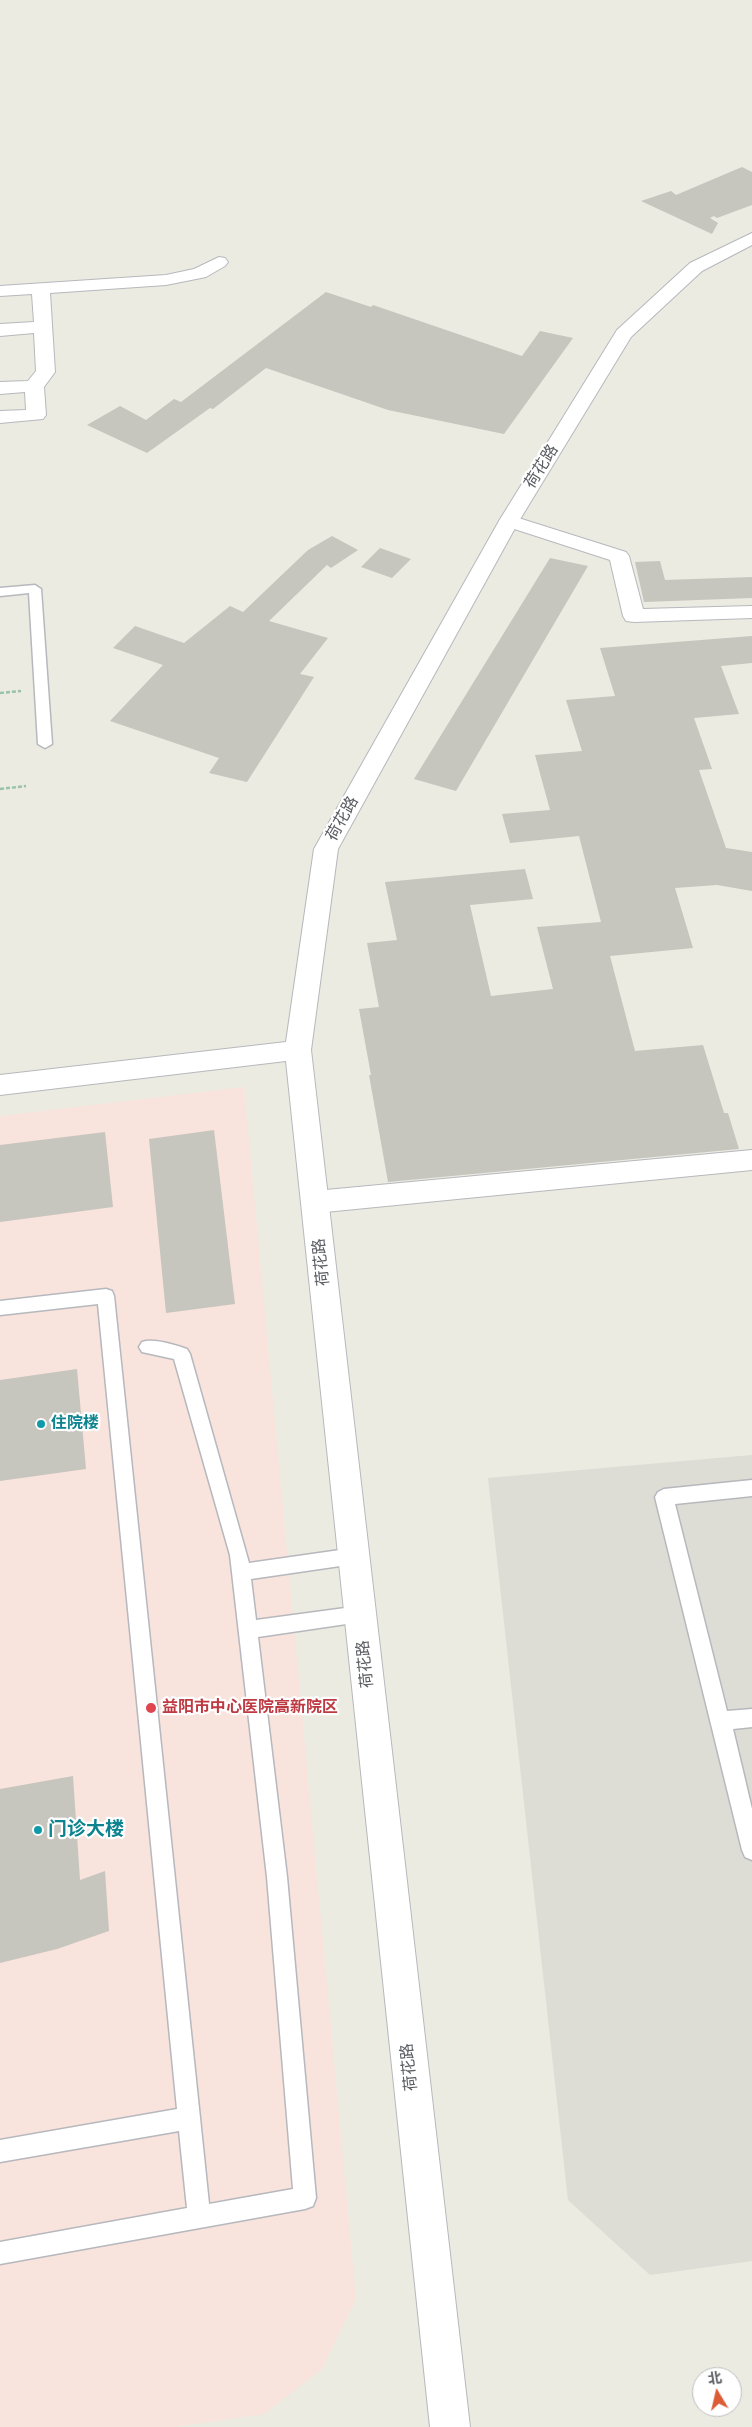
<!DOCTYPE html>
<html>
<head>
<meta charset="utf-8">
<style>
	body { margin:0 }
	#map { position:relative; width:752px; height:2427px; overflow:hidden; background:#ebebe1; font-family:Poppins,"Noto Sans SC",sans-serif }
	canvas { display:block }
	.north { position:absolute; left:692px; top:2367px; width:50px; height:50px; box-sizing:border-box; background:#fff; border:1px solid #bdbec0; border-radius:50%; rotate:351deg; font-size:14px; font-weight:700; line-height:20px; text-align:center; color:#595c61 }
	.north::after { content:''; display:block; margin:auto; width:18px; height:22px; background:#dc5c36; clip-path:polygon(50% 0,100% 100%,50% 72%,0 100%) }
</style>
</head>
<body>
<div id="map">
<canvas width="752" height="2427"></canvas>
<div class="north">北</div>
</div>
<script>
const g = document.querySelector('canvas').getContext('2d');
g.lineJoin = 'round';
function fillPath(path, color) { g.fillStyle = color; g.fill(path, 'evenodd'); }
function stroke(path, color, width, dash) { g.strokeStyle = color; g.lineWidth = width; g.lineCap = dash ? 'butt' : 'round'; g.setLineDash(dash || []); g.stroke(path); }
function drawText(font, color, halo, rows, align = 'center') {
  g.font = font + ' Poppins,"Noto Sans SC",sans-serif'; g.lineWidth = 4.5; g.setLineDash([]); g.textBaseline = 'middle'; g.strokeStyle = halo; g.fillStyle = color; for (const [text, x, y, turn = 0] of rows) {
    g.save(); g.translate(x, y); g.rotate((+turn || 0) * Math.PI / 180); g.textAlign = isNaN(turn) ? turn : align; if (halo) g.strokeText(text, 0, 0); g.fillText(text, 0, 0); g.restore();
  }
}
const industrial = new Path2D(`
	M752 1455V2261L650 2275 568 2200 488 1478Z`);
const medical = new Path2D(`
	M244 1087 356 2299 322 2369 264 2414 174 2427H0V1116Z`);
const building = new Path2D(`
	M742 167 752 172V205L717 218 714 216 710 218 718 223 712 234 641 201 671 191 676 195Z
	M326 292 371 307 373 305 522 356 540 331 573 338 504 434 388 410 266 368 213 409 210 408 147 453 87 425 120 406 146 420 174 399 181 402Z
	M332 536 358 550 331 568 327 565 269 621 328 638 300 674 314 677 247 782 209 773 219 758 110 721 163 665 113 648 135 626 184 643 230 606 243 612 308 550Z
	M380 548 411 559 392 578 361 567Z
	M550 558 588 566 456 791 414 779Z
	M660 561 665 580 752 577V598L644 602 635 562Z
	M752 636V663L721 666 739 714 694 718 712 769 699 770 726 848 752 852V891L717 885 675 888 693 948 610 956 635 1051 703 1045 724 1113H728L739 1149 388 1182 369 1075H371L359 1009 379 1007 367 943 397 940 385 882 525 869 533 899 470 905 491 996 553 989 537 927 601 922 579 836 510 843 502 814 550 810 535 755 582 751 566 700 615 696 600 648Z
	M214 1130 235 1304 166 1313 149 1139Z
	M105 1132 113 1207 0 1222V1145Z
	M77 1369 86 1469 0 1481V1380Z
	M73 1776 80 1880 105 1871 109 1931 57 1949 0 1963V1789Z`);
const path = new Path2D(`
	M0 693 21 691
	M0 789 26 786`);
const service = new Path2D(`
	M35 585 41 589 52 744 45 748 38 744 29 593 0 596V588Z
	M106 1289 112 1291 114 1296 209 2204 293 2189 267 1877 230 1555 174 1359 142 1352 139 1347 142 1342C154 1338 175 1345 187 1349L190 1354 249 1563 354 1548 360 1550 363 1556 360 1562 354 1564 251 1579 256 1620 360 1606 367 1608 369 1614 367 1620 360 1622 258 1637 287 1877 316 2198 313 2206 305 2209 0 2264V2242L187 2208 179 2131 0 2162V2140L177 2109 98 1304 0 1315V1301Z
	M752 1480V1496L675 1504 727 1711 752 1709V1727L733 1729 752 1809V1860L745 1857 742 1850 655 1497 658 1492 664 1489Z`);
const minor = new Path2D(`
	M219 257 225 258 228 262 225 266 206 277 166 285 50 293 55 372 44 387 46 415 43 419 0 423V411L26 410 25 392 0 394V382L28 381 36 371 34 333 0 336V324L34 322 32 294 0 296V286L166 275 194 269Z
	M509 515 626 552 629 556 643 609 752 606V618L634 622 626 621 623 616 610 560 502 525 499 521 502 517Z
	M752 1150V1170L315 1213 305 1209 301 1202 305 1195 315 1191Z`);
const tertiary = new Path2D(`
	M752 233V245L702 271 631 337 519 521 338 849 311 1050 470 2427H430L286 1061 0 1095V1075L286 1042 314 849 499 521 617 330 690 263Z`);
const markers = [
	[41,1424,5,"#0f9aa8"],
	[151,1708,6,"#e0444e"],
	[38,1830,5,"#0f9aa8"]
];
const streetNames = [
	["荷花路",542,467,-58],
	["荷花路",343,819,-61],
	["荷花路",322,1262,-96],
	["荷花路",366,1664,-96],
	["荷花路",410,2067,-96]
];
const cultureNames = [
	["住院楼",51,1424]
];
const healthNames = [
	["益阳市中心医院高新院区",162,1708]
];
const nearCulturenames = [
	["门诊大楼",48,1830]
];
fillPath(industrial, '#dddcd5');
fillPath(medical, '#f9e3dd');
fillPath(building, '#c6c5be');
stroke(service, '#b6b8bd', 3);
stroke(minor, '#b6b8bd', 2);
stroke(tertiary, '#b6b8bd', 2);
stroke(path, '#99c2aa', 2.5, [4, 2]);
fillPath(service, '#fff');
fillPath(minor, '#fff');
fillPath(tertiary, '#fff');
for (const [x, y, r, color] of markers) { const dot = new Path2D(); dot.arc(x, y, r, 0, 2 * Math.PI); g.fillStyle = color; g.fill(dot); stroke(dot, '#fff', 2); }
drawText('16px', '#595c61', '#fff', streetNames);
drawText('bold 16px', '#0d838f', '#fff', cultureNames, 'left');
drawText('bold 16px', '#be3a42', '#fff', healthNames, 'left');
drawText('bold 19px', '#0d838f', '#fff', nearCulturenames, 'left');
</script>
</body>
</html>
